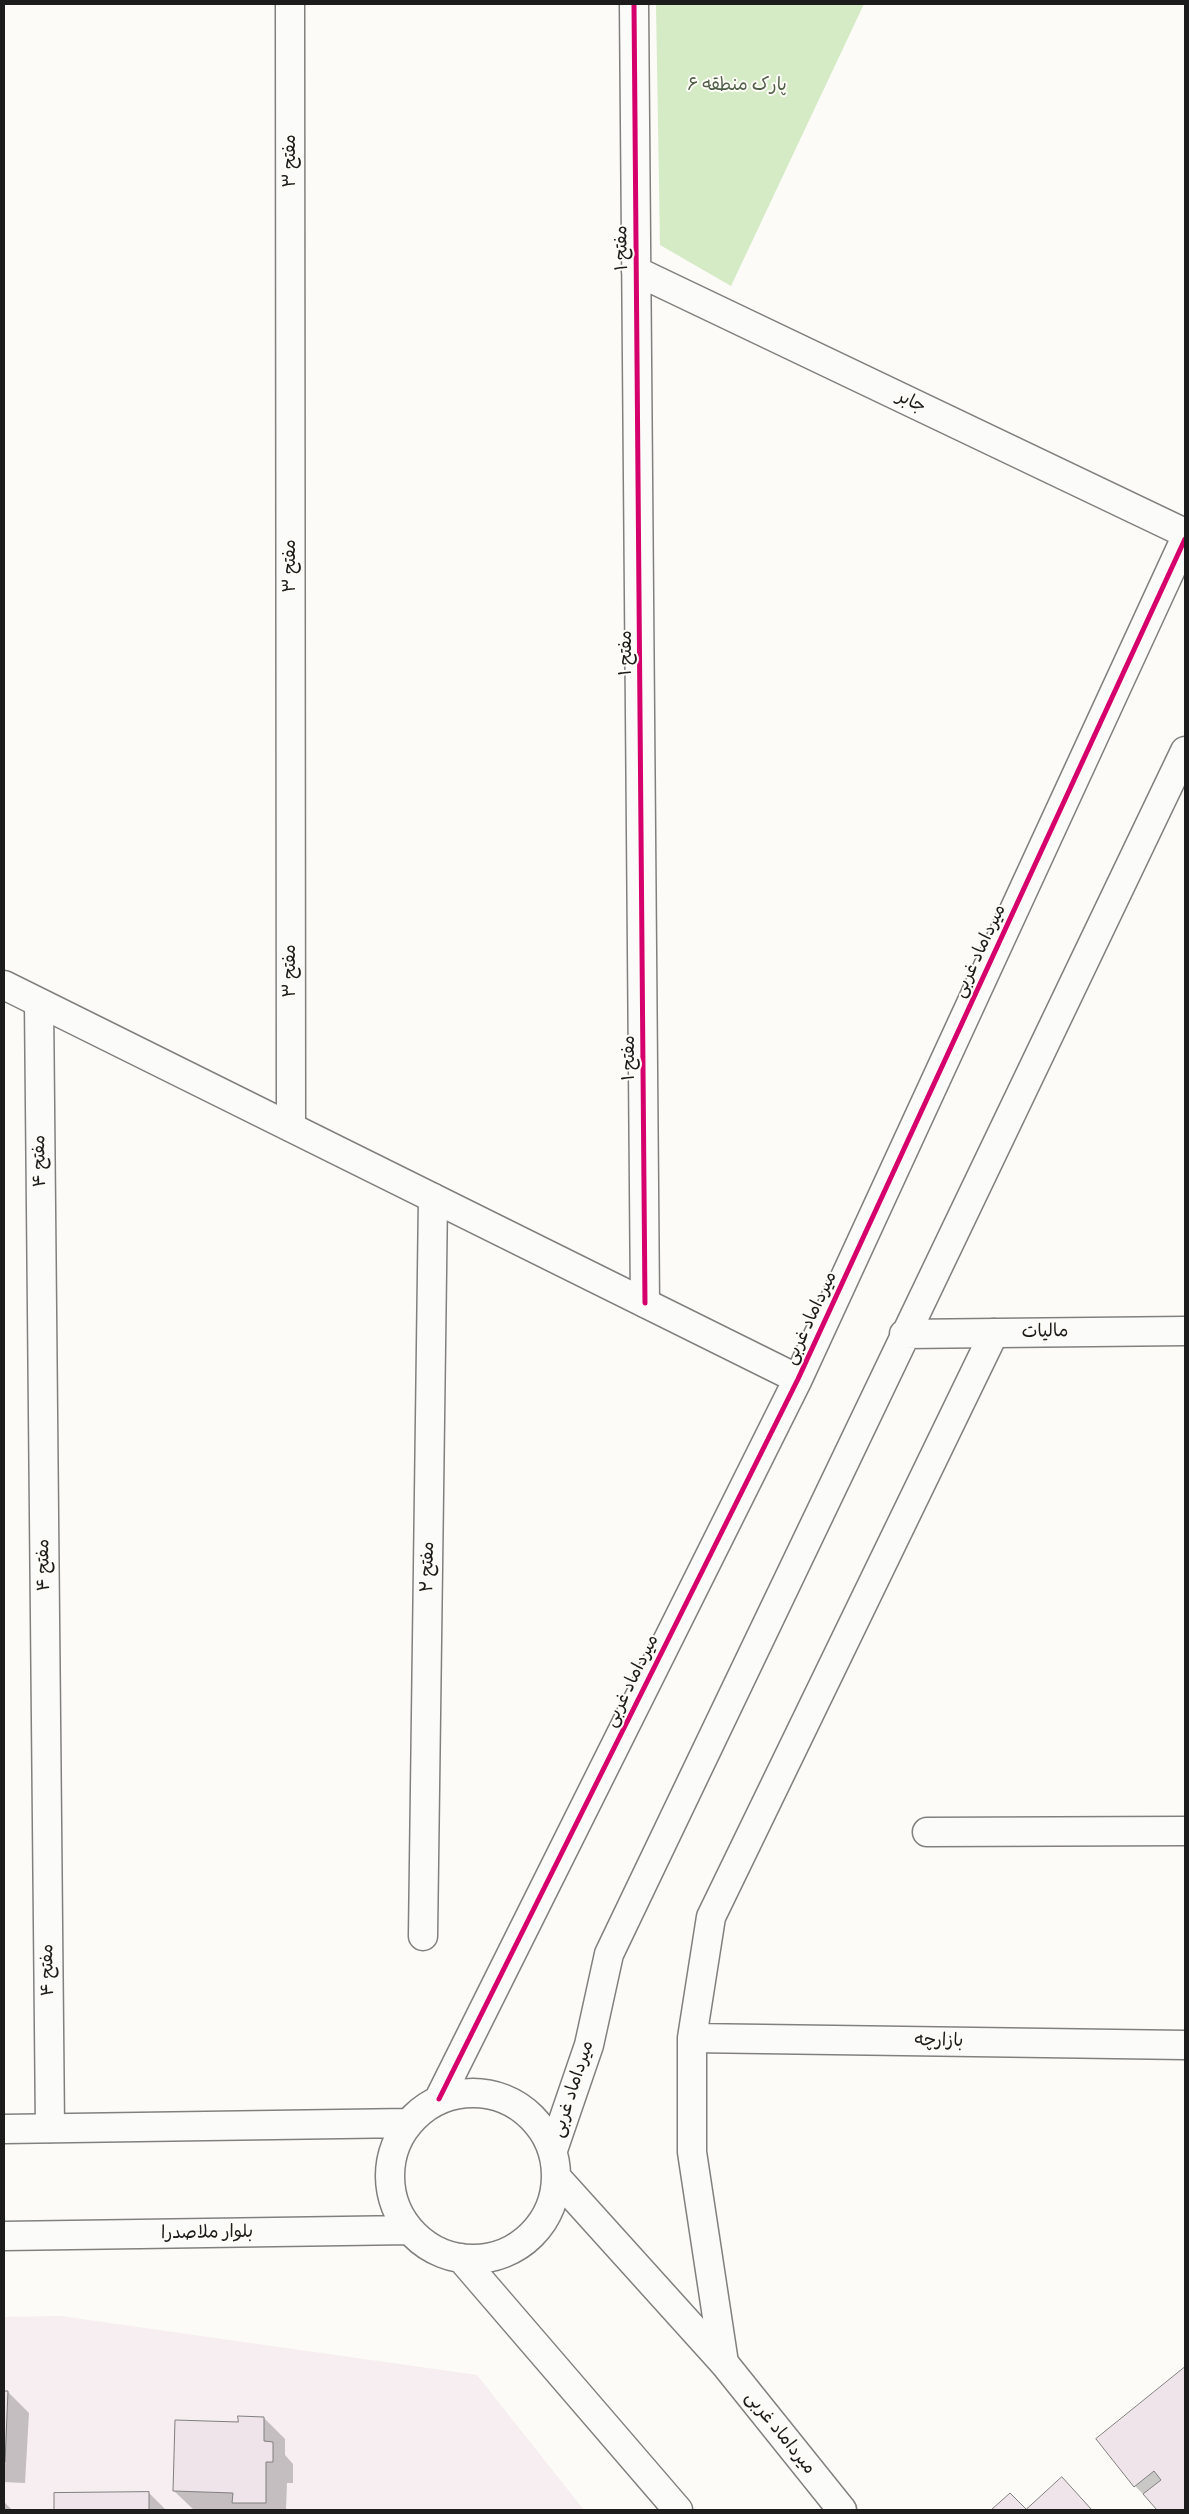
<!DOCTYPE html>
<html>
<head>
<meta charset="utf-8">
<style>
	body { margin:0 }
	#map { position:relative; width:1189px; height:2514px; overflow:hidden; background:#fcfbf8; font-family:Itim,sans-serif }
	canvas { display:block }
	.frame { position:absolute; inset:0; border:5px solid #1c1c1c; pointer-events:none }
</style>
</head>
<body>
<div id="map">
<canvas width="1189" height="2514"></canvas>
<div class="frame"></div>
</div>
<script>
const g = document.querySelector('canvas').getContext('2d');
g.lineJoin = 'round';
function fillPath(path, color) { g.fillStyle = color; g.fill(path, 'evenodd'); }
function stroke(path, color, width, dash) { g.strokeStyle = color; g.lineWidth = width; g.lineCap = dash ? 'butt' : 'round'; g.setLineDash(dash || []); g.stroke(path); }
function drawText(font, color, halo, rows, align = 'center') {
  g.font = font + ' Itim,"Playpen Sans Arabic",sans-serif'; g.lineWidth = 4; g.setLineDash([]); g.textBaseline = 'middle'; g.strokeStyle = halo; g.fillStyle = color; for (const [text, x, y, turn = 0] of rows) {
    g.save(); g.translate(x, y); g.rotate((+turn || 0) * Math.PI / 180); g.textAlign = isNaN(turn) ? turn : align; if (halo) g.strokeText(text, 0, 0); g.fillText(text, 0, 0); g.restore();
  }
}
const built = new Path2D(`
	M60 2316 477 2375 584 2510H4V2317Z`);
const green = new Path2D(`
	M656 4H864L731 286 660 245Z`);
const shadow = new Path2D(`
	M1185 2369V2510H1159L1135 2486 1098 2439Z
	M4 2392H8L29 2413 25 2483 4 2482Z
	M264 2418 285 2439V2455L293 2464V2483H287L286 2510H194L174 2491 239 2423Z
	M1062 2478 1092 2510H1026Z
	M149 2493 166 2510H55V2494Z
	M4 2502 12 2510H4Z`);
const building = new Path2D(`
	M1185 2367V2510H1157L1143 2494 1161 2480 1154 2471 1134 2487 1096 2439Z
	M4 2391H8L5 2462H4Z
	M238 2416 264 2417V2441L273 2442V2462H266V2503H232L233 2493 173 2491 175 2420 238 2422Z
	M1062 2477 1092 2510H991L1010 2493 1026 2509Z
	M149 2492V2510H54V2493Z`);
const minor = new Path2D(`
	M290 4 291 1127
	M634 4 645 1303
	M636 271 1185 533
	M39 1003 50 2128
	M927 1832 1185 1831
	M423 1936 433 1198
	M692 2038 1185 2045
	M724 2363 692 2152V2038L711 1917 994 1333`);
const tertiary = new Path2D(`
	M4 985 798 1379
	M904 1334 1185 1331
	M390 2176a83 83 0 1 1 166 0a83 83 0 1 1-166 0Z
	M439 2099 798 1379 1185 539
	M4 2129 408 2123
	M553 2150 589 2045 609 1954 1185 751
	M557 2178 724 2363 842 2510
	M4 2236 410 2230
	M461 2258 678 2510`);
const cycleway = new Path2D(`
	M634 4 645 1303
	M439 2099 798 1379 1185 539`);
const parkNames = [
	["پارک منطقه ۶",737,85]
];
const streetNames = [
	["مفتح ۳",290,161,-90],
	["مفتح ۱",622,248,-91],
	["جابر",911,402,25],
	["مفتح ۳",290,566,-90],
	["مفتح ۱",626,653,-90],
	["میرداماد غربی",980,951,-65],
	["مفتح ۳",290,971,-90],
	["مفتح ۱",629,1058,-90],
	["مفتح ۴",40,1161,-91],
	["میرداماد غربی",811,1318,-65],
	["مالیات",1045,1332,-1],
	["مفتح ۴",44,1565,-91],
	["مفتح ۲",428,1567,-89],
	["میرداماد غربی",632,1681,-64],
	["مفتح ۴",48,1970,-91],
	["بازارچه",939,2041,1],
	["میرداماد غربی",573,2089,-72],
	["بلوار ملاصدرا",207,2233,-1],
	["میرداماد غربی",780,2433,51]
];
fillPath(built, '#f6eef0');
fillPath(green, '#d4ebc5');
fillPath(shadow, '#0003');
fillPath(building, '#eee4e9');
stroke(building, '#81807f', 1);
stroke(minor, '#81807f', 31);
stroke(tertiary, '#81807f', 31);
stroke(minor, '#fbfbf9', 28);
stroke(tertiary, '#fbfbf9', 28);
stroke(cycleway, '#d6006c', 5);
drawText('18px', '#516048', '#fdfcf7', parkNames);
drawText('18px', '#1c1c1c', '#fdfcf7', streetNames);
</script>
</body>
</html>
